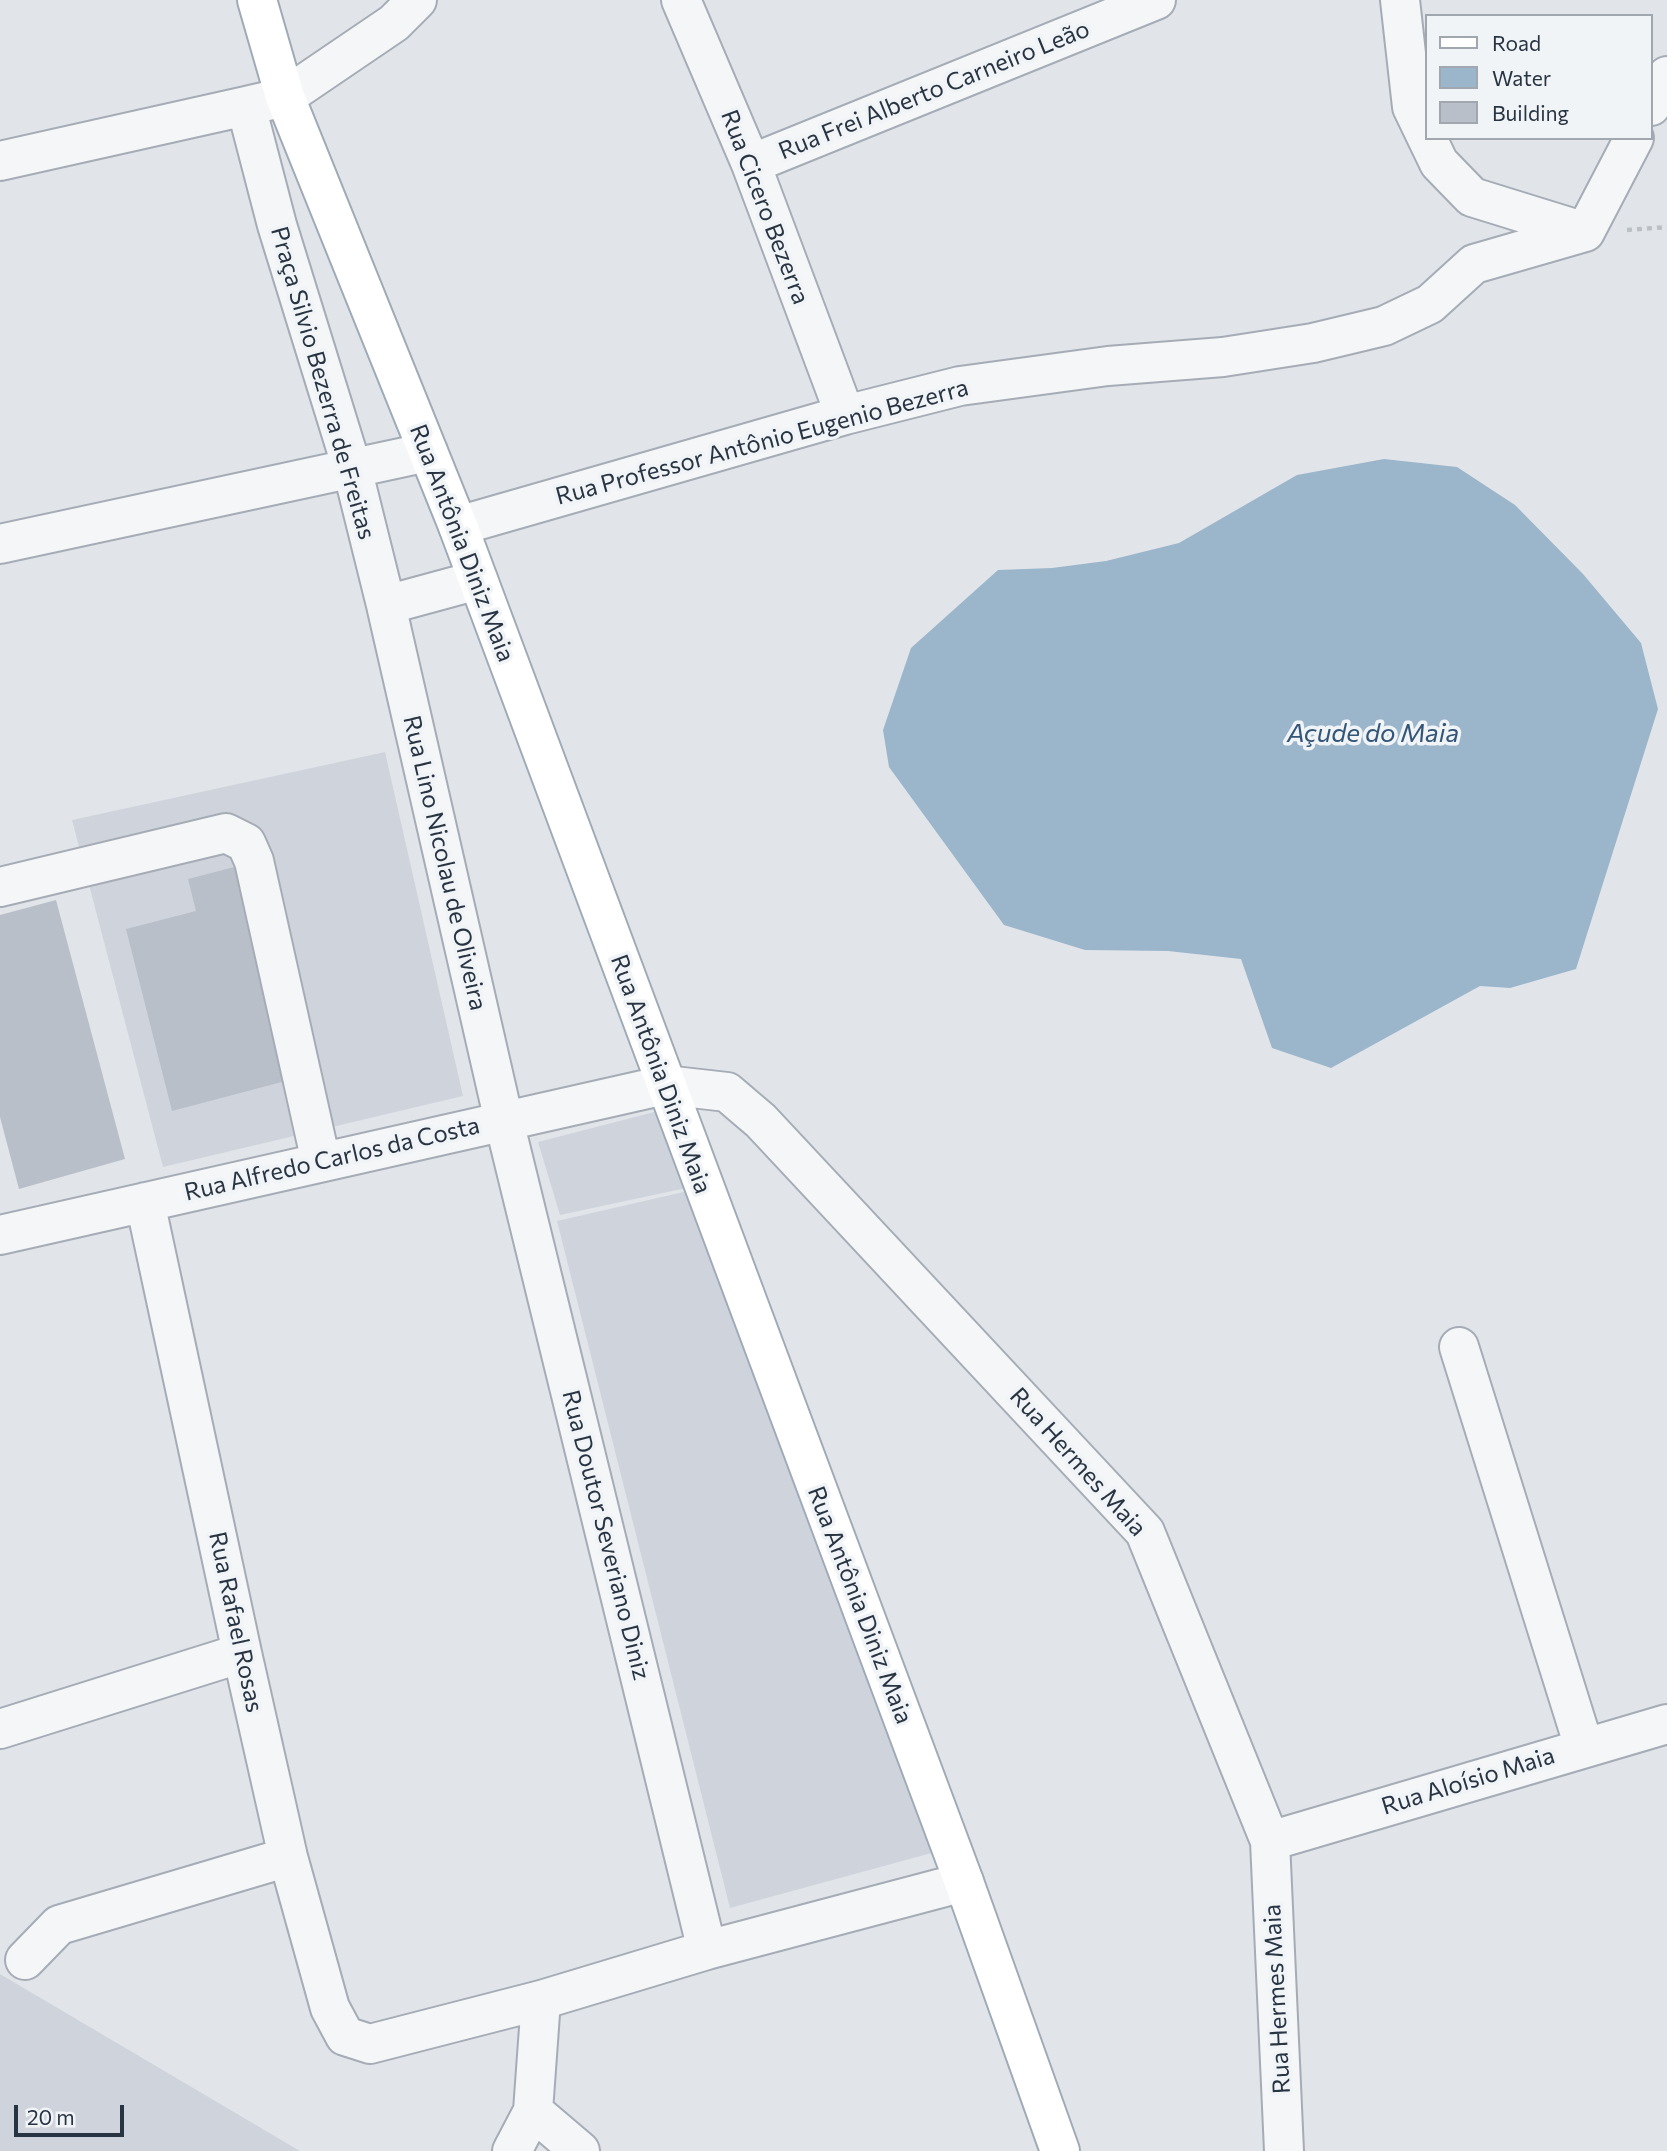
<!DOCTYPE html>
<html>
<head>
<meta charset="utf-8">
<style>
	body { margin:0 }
	#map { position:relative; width:1667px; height:2151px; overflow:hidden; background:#e1e5ea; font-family:Commissioner,sans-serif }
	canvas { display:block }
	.legend { position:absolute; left:1425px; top:14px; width:228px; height:126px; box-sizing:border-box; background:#f1f4f7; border:2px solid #a1a7af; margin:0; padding:9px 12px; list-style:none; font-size:21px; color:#293443 }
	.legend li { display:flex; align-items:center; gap:14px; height:35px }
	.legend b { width:35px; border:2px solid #a1a7af }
	.scale { position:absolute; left:14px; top:2105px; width:110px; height:32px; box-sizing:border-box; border:4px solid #293443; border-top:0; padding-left:9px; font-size:21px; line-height:24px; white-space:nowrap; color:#293443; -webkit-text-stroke:5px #f1f4f7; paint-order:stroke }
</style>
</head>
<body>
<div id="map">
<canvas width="1667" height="2151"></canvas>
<ul class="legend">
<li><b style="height:9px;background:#fff"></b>Road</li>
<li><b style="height:19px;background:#9bb5cb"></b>Water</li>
<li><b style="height:19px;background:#b8bfc8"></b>Building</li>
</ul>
<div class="scale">20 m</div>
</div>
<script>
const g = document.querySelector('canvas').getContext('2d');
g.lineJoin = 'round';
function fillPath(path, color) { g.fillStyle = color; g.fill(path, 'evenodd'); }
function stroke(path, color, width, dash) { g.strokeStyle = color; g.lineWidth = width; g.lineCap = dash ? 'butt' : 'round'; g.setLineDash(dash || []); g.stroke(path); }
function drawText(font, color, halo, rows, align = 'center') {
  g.font = font + ' Commissioner,sans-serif'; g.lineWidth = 7; g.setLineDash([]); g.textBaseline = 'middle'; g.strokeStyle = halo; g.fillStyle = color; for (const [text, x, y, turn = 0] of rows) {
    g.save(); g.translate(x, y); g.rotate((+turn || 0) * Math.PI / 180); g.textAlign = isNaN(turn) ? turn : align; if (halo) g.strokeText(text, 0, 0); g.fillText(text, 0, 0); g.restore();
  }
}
const built = new Path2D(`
	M385 752 463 1096 163 1167 72 820Z
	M662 1110 691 1187 560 1215 538 1142Z
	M688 1191 950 1848 730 1908 557 1221Z
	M0 1974 300 2151H0Z`);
const water = new Path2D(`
	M1384 459 1457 467 1515 505 1583 574 1641 643 1658 709 1576 969 1510 988 1480 986 1331 1068 1272 1048 1241 959 1168 951 1085 950 1004 925 889 767 883 730 911 648 998 570 1052 568 1106 561 1179 543 1297 475Z`);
const building = new Path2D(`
	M242 865 297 1078 172 1111 126 929 196 911 188 879Z
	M56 900 125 1159 19 1189 0 1117V915Z`);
const path = new Path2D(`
	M1627 230 1667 227`);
const minor = new Path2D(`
	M417 0 394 23 285 97 246 106 277 225 352 468 386 605 478 580
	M681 0 751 164 845 415
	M1400 0 1412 107 1439 163 1472 197 1585 232
	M1651 106 1667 76
	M0 161 246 106
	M751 164 1156 0
	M1585 232 1634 138
	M458 526 845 415 960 386 1108 366 1223 357 1313 343 1384 326 1430 304 1474 264 1585 232
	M0 544 428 452
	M386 605 504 1121 707 1950
	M0 887 226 833 246 843 254 861 321 1162
	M145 1202 242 1653 288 1857 330 2008 345 2036 370 2044 541 2000 707 1950 964 1882
	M0 1235 665 1085 727 1092 761 1121 1145 1532 1270 1841 1284 2151
	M1459 1347 1584 1747
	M0 1729 242 1653
	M1270 1841 1667 1724
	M25 1960 59 1925 288 1857
	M533 2111 580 2151
	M512 2151 533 2111 541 2000`);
const major = new Path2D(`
	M257 0 285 97 458 526 964 1882 1060 2151`);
const streetNames = [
	["Rua Frei Alberto Carneiro Leão",934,90,-22],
	["Rua Cicero Bezerra",765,207,69],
	["Praça Silvio Bezerra de Freitas",323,383,74],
	["Rua Professor Antônio Eugenio Bezerra",762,442,-15],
	["Rua Antônia Diniz Maia",462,543,69],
	["Rua Lino Nicolau de Oliveira",445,863,77],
	["Rua Antônia Diniz Maia",661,1074,70],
	["Rua Alfredo Carlos da Costa",332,1159,-13],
	["Rua Hermes Maia",1078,1462,48],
	["Rua Doutor Severiano Diniz",606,1535,76],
	["Rua Antônia Diniz Maia",860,1605,69],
	["Rua Rafael Rosas",236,1622,78],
	["Rua Aloísio Maia",1468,1781,-17],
	["Rua Hermes Maia",1277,1999,-93]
];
const waterNames = [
	["Açude do Maia",1373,733]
];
fillPath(built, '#cfd4dc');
fillPath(water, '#9bb5cb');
fillPath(building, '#b8bfc8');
stroke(minor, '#a6acb5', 42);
stroke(major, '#a0aab6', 42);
stroke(path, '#bbc0c5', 4.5, [5, 5]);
stroke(minor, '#f4f6f8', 38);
stroke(major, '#fff', 38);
drawText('24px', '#293443', '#f1f4f7', streetNames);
drawText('italic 26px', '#325578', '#f1f4f7', waterNames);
</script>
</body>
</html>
